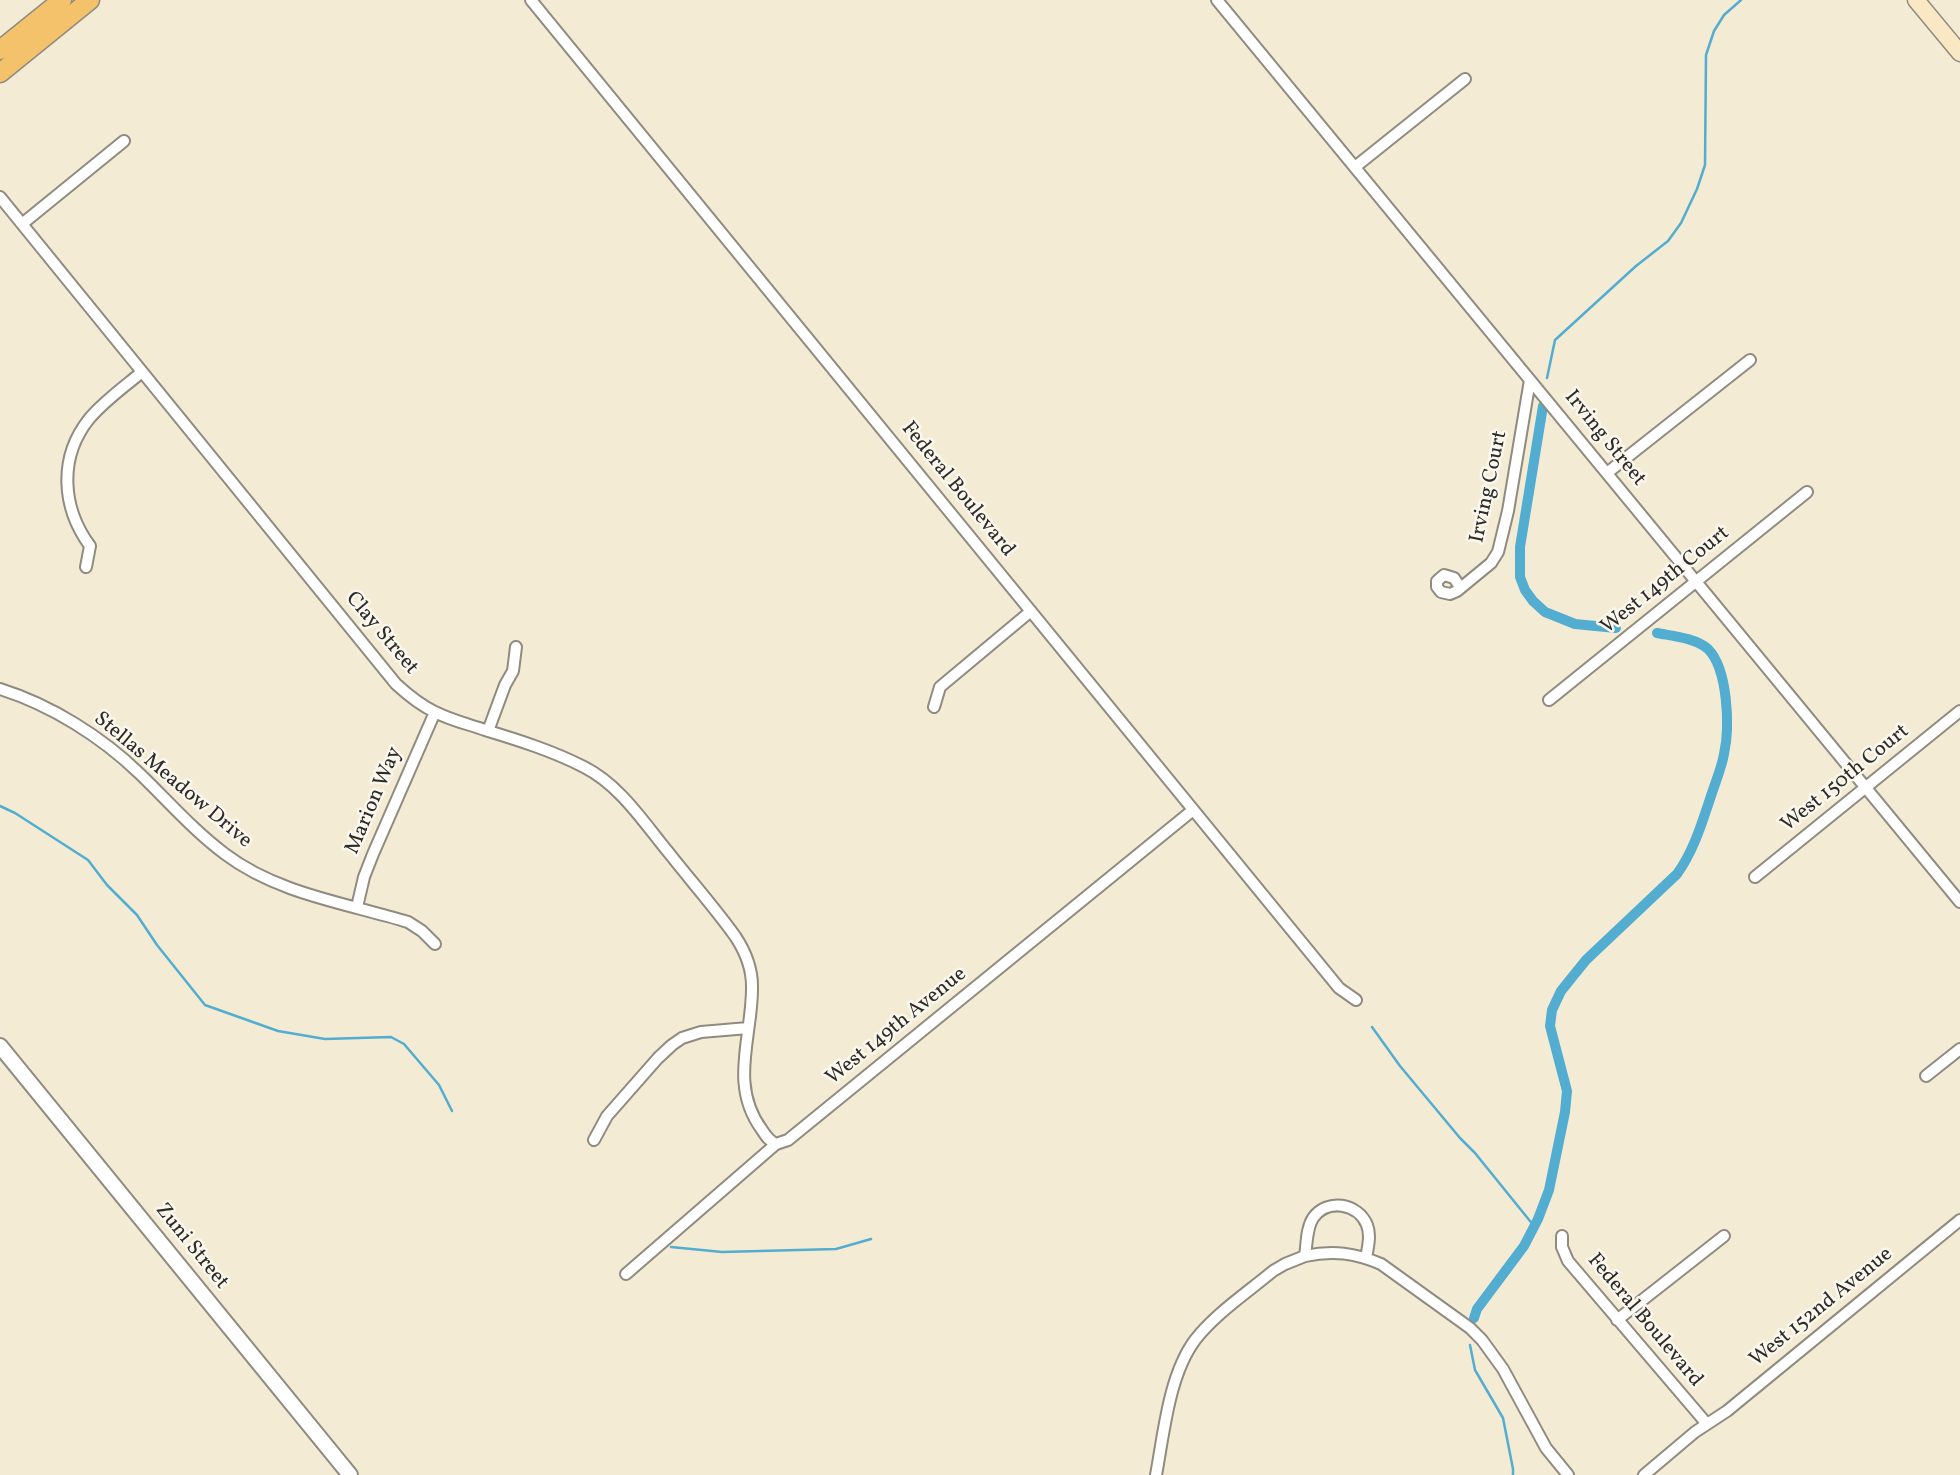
<!DOCTYPE html>
<html>
<head>
<meta charset="utf-8">
<style>
	body { margin:0 }
	canvas { display:block; background:#f4ebd5 }
</style>
</head>
<body>
<canvas width="1960" height="1475"></canvas>
<script>
const g = document.querySelector('canvas').getContext('2d');
g.lineJoin = 'round';
function stroke(path, color, width, dash) { g.strokeStyle = color; g.lineWidth = width; g.lineCap = dash ? 'butt' : 'round'; g.setLineDash(dash || []); g.stroke(path); }
function drawText(font, color, halo, rows, align = 'center') {
  g.font = font + ' Vollkorn,serif'; g.lineWidth = 5; g.setLineDash([]); g.textBaseline = 'middle'; g.strokeStyle = halo; g.fillStyle = color; for (const [text, x, y, turn = 0] of rows) {
    g.save(); g.translate(x, y); g.rotate((+turn || 0) * Math.PI / 180); g.textAlign = isNaN(turn) ? turn : align; if (halo) g.strokeText(text, 0, 0); g.fillText(text, 0, 0); g.restore();
  }
}
const stream = new Path2D(`
	M1547 378 1555 340 1636 266 1668 241 1681 223 1697 189 1705 165 1706 55 1714 31 1724 15 1741 0
	M0 806 15 813 88 860 107 885 137 915 157 945 205 1005 278 1031 325 1039 391 1037 404 1044 439 1085 452 1111
	M1372 1027 1400 1066 1460 1138 1475 1153 1534 1226
	M671 1247 722 1252 836 1249 871 1239
	M1470 1345 1475 1370 1503 1418 1513 1469V1475`);
const canal = new Path2D(`
	M1543 406 1520 547V577L1525 590 1533 601 1545 612 1575 624 1616 628
	M1474 1318 1477 1309 1524 1246 1538 1219 1549 1190 1565 1112 1567 1091 1550 1026 1552 1010 1561 991 1586 960 1677 874C1695 849 1703 819 1713 790 1717 778 1722 766 1724 754 1730 727 1728 669 1708 649 1696 638 1672 636 1657 633`);
const minor = new Path2D(`
	M531 0 1339 988 1356 1000
	M1217 0 1960 902
	M1355 167 1465 79
	M0 197 396 684C408 695 420 705 435 712 450 720 468 724 485 730 518 740 553 751 584 767 620 785 644 823 669 853 691 881 715 908 735 936 745 951 752 968 752 986 753 1036 728 1084 762 1130 766 1136 769 1141 776 1144
	M22 224 124 141
	M1607 473 1750 360
	M86 567 90 546C62 508 58 458 89 419 104 401 124 387 142 372
	M1460 587 1454 578 1444 575 1437 581V587L1441 592 1450 594 1457 591 1491 563 1498 552 1508 511 1530 380
	M0 689C51 705 102 737 140 774 168 801 194 831 225 854 278 894 346 903 408 922L422 931 435 944
	M1549 700 1807 492
	M934 707 940 687 1031 611
	M488 731 505 685 513 671 516 647
	M1755 877 1960 711
	M357 907 364 877 373 854 435 712
	M1926 1076 1960 1049
	M594 1140 607 1116 658 1058 672 1045 682 1038 701 1032 748 1028
	M1562 1236V1247L1568 1261 1707 1424
	M1305 1256C1333 1250 1355 1253 1381 1264L1470 1328 1482 1340 1503 1369 1546 1448 1568 1475
	M626 1274 776 1144 788 1140 1193 810
	M1617 1320 1724 1236
	M1156 1475C1164 1432 1169 1375 1195 1340 1215 1314 1248 1292 1273 1271L1285 1264 1305 1256C1307 1244 1306 1229 1313 1218 1327 1198 1358 1203 1367 1225 1371 1235 1368 1247 1366 1258
	M1644 1475 1695 1432 1727 1411 1960 1220`);
const tertiary = new Path2D(`
	M0 1046 350 1475`);
const secondary = new Path2D(`
	M1916 0 1960 53`);
const primary = new Path2D(`
	M0 50 62 0
	M0 73 90 0`);
const streetNames = [
	["Irving Street",1604,439,51],
	["Irving Court",1490,487,-78],
	["Federal Boulevard",957,490,51],
	["West 149th Court",1666,581,-39],
	["Clay Street",381,634,50],
	["West 150th Court",1846,779,-39],
	["Stellas Meadow Drive",172,781,40],
	["Marion Way",375,801,-67],
	["West 149th Avenue",897,1027,-39],
	["Zuni Street",191,1247,51],
	["West 152nd Avenue",1822,1308,-39],
	["Federal Boulevard",1644,1321,50]
];
stroke(stream, '#52add0', 2.5);
stroke(canal, '#52add0', 10);
stroke(minor, '#908b80', 14);
stroke(tertiary, '#908b80', 18);
stroke(secondary, '#908b80', 19);
stroke(primary, '#908b80', 21);
stroke(minor, '#fff', 10);
stroke(tertiary, '#fff', 14);
stroke(secondary, '#fae7c3', 16);
stroke(primary, '#f3c26a', 18);
drawText('21px', '#2b2b2b', '#fbf7ec', streetNames);
</script>
</body>
</html>
